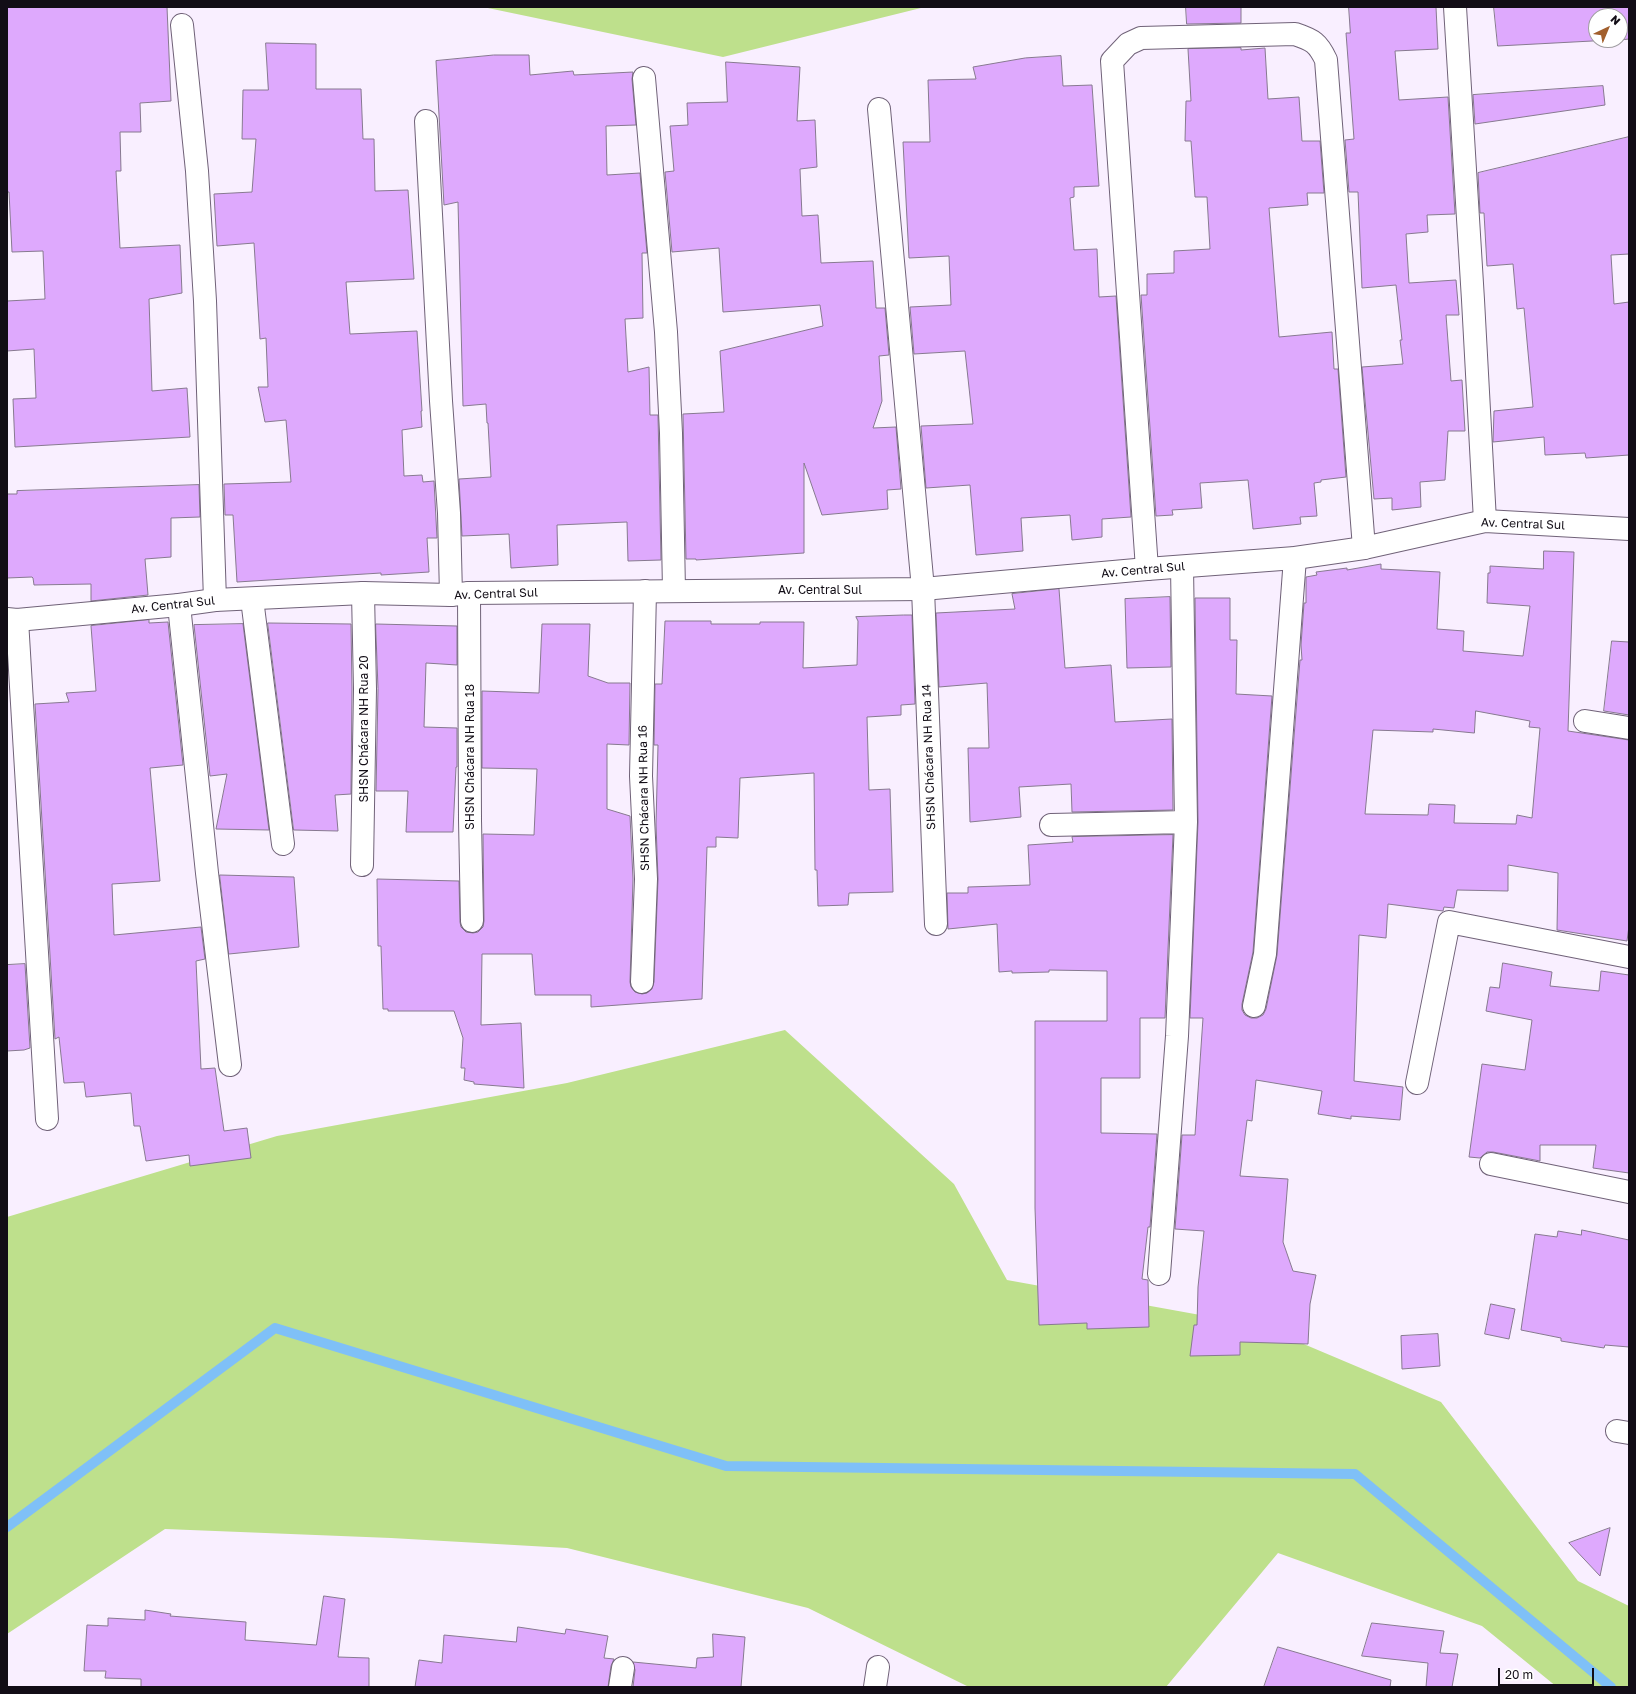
<!DOCTYPE html>
<html>
<head>
<meta charset="utf-8">
<style>
	body { margin:0 }
	#map { position:relative; width:1636px; height:1694px; overflow:hidden; background:#f9efff; font-family:"Golos Text",sans-serif }
	canvas { display:block }
	.frame { position:absolute; inset:0; border:8px solid #120d16; pointer-events:none }
	.north { position:absolute; left:1588px; top:8px; width:40px; height:40px; box-sizing:border-box; background:#fff; border:1px solid #a09ea2; border-radius:50%; rotate:44deg; font-size:11px; font-weight:700; line-height:16px; text-align:center; color:#120d16 }
	.north::after { content:''; display:block; margin:auto; width:14px; height:18px; background:#a25f2d; clip-path:polygon(50% 0,100% 100%,50% 72%,0 100%) }
	.scale { position:absolute; left:1498px; top:1668px; width:96px; height:18px; box-sizing:border-box; border:2px solid #120d16; border-top:0; padding-left:5px; font-size:12px; line-height:14px; white-space:nowrap; color:#120d16; -webkit-text-stroke:3px #fff; paint-order:stroke }
</style>
</head>
<body>
<div id="map">
<canvas width="1636" height="1694"></canvas>
<div class="frame"></div>
<div class="north">N</div>
<div class="scale">20 m</div>
</div>
<script>
const g = document.querySelector('canvas').getContext('2d');
g.lineJoin = 'round';
function fillPath(path, color) { g.fillStyle = color; g.fill(path, 'evenodd'); }
function stroke(path, color, width, dash) { g.strokeStyle = color; g.lineWidth = width; g.lineCap = dash ? 'butt' : 'round'; g.setLineDash(dash || []); g.stroke(path); }
function drawText(font, color, halo, rows, align = 'center') {
  g.font = font + ' "Golos Text",sans-serif'; g.lineWidth = 3; g.setLineDash([]); g.textBaseline = 'middle'; g.strokeStyle = halo; g.fillStyle = color; for (const [text, x, y, turn = 0] of rows) {
    g.save(); g.translate(x, y); g.rotate((+turn || 0) * Math.PI / 180); g.textAlign = isNaN(turn) ? turn : align; if (halo) g.strokeText(text, 0, 0); g.fillText(text, 0, 0); g.restore();
  }
}
const green = new Path2D(`
	M483 7H925L723 57Z
	M785 1030 954 1184 1007 1280 1261 1326 1441 1402 1578 1581 1629 1606V1687H1557L1482 1626 1278 1553 1166 1687H969L808 1608 567 1548 391 1538 165 1529 7 1634V1217L277 1136 567 1083Z`);
const stream = new Path2D(`
	M7 1527 275 1328 726 1466 1355 1474 1611 1687`);
const building = new Path2D(`
	M7 7H167L171 101 140 103 141 132H120L121 171H116L120 248 180 245 182 293 149 299 152 391 187 388 190 437 15 447 13 399 36 398 34 349 7 351V301L45 299 43 251 12 252 9 192H7Z
	M1186 7H1241V23L1187 24Z
	M1349 7H1436L1438 49 1395 51 1399 100 1448 97 1455 214 1427 215 1428 232 1406 234 1409 283 1456 280 1459 315H1446L1451 381 1462 380 1465 431H1448L1445 480 1420 482 1421 507 1392 510V498L1374 499 1362 367 1403 364 1400 340H1402L1396 285 1362 288 1358 192H1349L1345 140 1354 139 1346 33H1350Z
	M1494 7H1629V39L1620 40V16H1596V40H1611L1498 46Z
	M266 43 316 44V89H361L363 139H374L375 191 408 190 414 279 346 282 350 334 417 331 422 411H421L422 427 402 430 404 476 422 475 423 482 434 481 437 538H427L429 572 381 575V573L237 582 233 515H225L224 484 291 482 286 420 265 422 258 387H268L266 338 260 339 254 243 217 246 214 194 252 192 256 139H242L243 90H268Z
	M1241 48V50L1265 48 1268 99 1299 97 1302 141H1320L1324 193H1307L1308 205 1269 208 1279 337 1332 332 1334 369H1338L1346 477 1321 480V482L1314 483 1317 516 1300 517 1301 524 1253 529 1248 480 1200 483 1202 508 1172 510 1173 515 1156 516 1141 295H1147V274L1174 273V251L1210 249 1207 197H1195L1191 141H1185L1186 101H1191L1188 49Z
	M494 55H529L530 75 573 71 574 75 633 72 632 79 636 125 606 126 607 175 640 173 647 253H642L643 318 625 319 628 372 649 367 650 415H658L661 560 628 561 627 522 557 525 558 565 511 568 509 534 462 536 459 479 491 477 488 423H487L486 404 463 406 458 202 444 205 436 61Z
	M1061 56 1063 86 1092 85 1099 186 1074 187V197L1070 198 1074 250 1097 249 1099 297 1116 296 1131 517 1102 519V537L1072 540 1070 515 1021 518 1023 551 976 555 970 485 926 488 921 426 973 424 965 351 914 354 910 307 951 305 949 256 909 258 903 142H930L928 80 976 79 973 67 1025 58Z
	M726 62 800 67 797 121 815 120 817 167 800 169 802 216 818 215 821 263 873 261 876 308H885L889 355 879 356 882 401 873 428 896 427 901 489 887 490 888 509 822 515 804 463V553L696 560V559H686L683 414 724 412 720 351 823 326 820 305 723 312 719 248 672 252 665 172 674 171 670 126 688 125 687 103 727 102Z
	M1603 86 1605 105 1475 124 1473 95Z
	M1629 137V254L1611 255 1614 304 1629 302V455L1586 458 1585 453 1545 455 1544 437 1493 442 1494 411 1533 407 1524 308 1517 309 1513 264 1487 266 1484 213H1480L1478 173Z
	M199 485 200 517 171 518V557L145 559 148 595 91 601V584L34 585 33 578 32 577 7 578V494H17V491Z
	M1544 551 1574 552 1568 731 1629 740V926L1627 941 1557 930 1558 873 1508 865V891L1457 890 1454 908 1444 907 1443 911 1388 904 1386 938 1359 935 1354 1081 1403 1087 1400 1120 1351 1116V1119L1318 1114 1322 1091 1256 1080 1252 1121 1247 1120 1240 1176 1288 1179 1283 1242 1293 1271 1316 1275 1310 1304 1308 1344 1240 1342V1355L1190 1356 1194 1325H1197L1198 1287 1204 1231 1175 1229 1182 1135H1195L1203 1018H1190L1198 822 1195 598H1230V640H1237L1236 694 1272 696 1253 952 1242 1004V1010L1245 1015 1251 1018H1257L1263 1015 1266 1009 1277 955 1300 660H1302L1301 645 1304 603H1306V577L1317 575 1316 572 1347 568V570L1381 564V569L1440 572 1437 629 1464 631 1463 651 1523 656 1530 606 1487 603 1488 573H1490V566L1543 569ZM1476 711 1530 721 1529 727 1540 728 1532 818 1517 815 1516 824 1454 823 1455 805 1429 804 1428 815 1365 814 1373 730 1433 732V729L1474 733Z
	M1059 589 1065 668 1111 665 1115 722 1172 719 1173 810 1072 812 1071 784 1019 787 1021 817 970 822 968 748H989L987 683 939 687 936 613 1015 609 1012 594Z
	M1170 597 1171 667 1127 668 1125 599Z
	M904 615H912L915 704 901 705V715L867 717 869 790 890 789 893 892 849 893 848 905 818 906 817 870H815L814 773 740 778 738 838 716 837V847H707L702 999 591 1007V995H535L532 954H482L481 1025 521 1023 524 1088 474 1084V1082L464 1080 465 1068H461L463 1038 454 1011H388V1009H383L381 946H378L377 879 459 881 460 922 461 927 466 932 473 933 478 932 483 927 484 921 483 834 534 835 537 769 482 768V691L539 693 542 624H590L588 676 608 683H630L629 745 607 744V809L630 816 633 879 630 982 631 987 635 992 642 994 647 993 652 989 654 982 658 879 656 824 658 745H654L655 684H662L665 621H711V624H760V622H804L803 668 857 665 858 621 856 617Z
	M149 620V623L168 622 183 765 150 768 160 881 112 884 114 935 201 927 205 959 196 961 201 1069 215 1068 224 1131 247 1128 251 1158 190 1166 189 1155 146 1161 140 1126H134L131 1093 86 1097 84 1082 64 1083 59 1037 55 1039 35 704 69 702 66 693 96 691 91 626Z
	M268 623 351 624 352 689 351 791V794L335 795 338 831 294 830Z
	M243 624 269 830 216 829 227 774 210 776 194 625Z
	M376 624 457 626V665L426 663 424 727 457 728V767H456L453 832H406L408 791H376L378 689Z
	M1612 641 1629 642V715L1604 711Z
	M1173 835 1165 1018H1140V1078H1101V1133L1157 1134 1150 1227H1148L1142 1279 1148 1280 1149 1327 1087 1329V1323L1039 1325 1035 1208V1021H1107V971L1049 970V972L1012 973V971L999 972 997 924 948 929 947 893H968V887L1030 885 1028 845 1073 842 1072 837Z
	M220 875 294 877 299 947 229 954Z
	M1503 963 1552 972 1550 986 1599 991 1601 971 1629 975V1173L1593 1168 1596 1145H1540V1161L1493 1152H1487L1480 1158 1469 1157 1482 1064 1525 1070 1532 1020 1486 1011 1490 987 1499 988Z
	M25 964 30 1048 24 1050 7 1051V965Z
	M1582 1230 1629 1240V1347L1605 1345 1604 1348 1561 1341V1338L1521 1330 1535 1234 1557 1237 1558 1231 1581 1235Z
	M1491 1304 1515 1309 1509 1339 1485 1334Z
	M1438 1334 1440 1366 1402 1369 1401 1336Z
	M1610 1528 1600 1576 1569 1543Z
	M324 1596 345 1599 338 1657 369 1658V1687H141V1679L105 1678 106 1671H84L87 1625 108 1626V1618L145 1620V1610L171 1614 170 1616 246 1622 245 1640 316 1645Z
	M1372 1623 1444 1631 1440 1653 1458 1654 1452 1687H1426L1428 1663 1362 1656Z
	M518 1627 565 1634 566 1629 608 1636 604 1658 614 1659 611 1666 608 1687H415L419 1660 442 1663 444 1635 516 1642Z
	M713 1634 745 1637 741 1687H633L635 1670 633 1662 696 1668 697 1658 713 1657Z
	M1278 1647 1391 1680 1390 1687H1264Z`);
const minor = new Path2D(`
	M1455 7 1473 300 1485 521
	M182 25 197 171 205 301 215 600
	M644 78 666 332 671 433 674 591
	M879 109 923 589 936 924
	M426 121 441 401 449 513 451 595
	M1147 569 1112 61 1128 44 1141 38 1295 34C1313 40 1318 43 1326 60L1364 548
	M469 593 470 820 472 921
	M252 599 283 844
	M179 605 207 873 230 1065
	M17 620 47 1119
	M1585 721 1629 728
	M1051 825 1186 822
	M362 865 365 689 363 593
	M642 982 646 879 641 776 645 591
	M1254 1006 1265 954 1295 558
	M1417 1083 1449 922 1629 957
	M1491 1164 1629 1192
	M1159 1274 1177 1036 1186 822 1182 567
	M1617 1431 1629 1433
	M620 1687 623 1668
	M875 1687 878 1667`);
const tertiary = new Path2D(`
	M7 619 17 620 179 605 215 600 363 593 451 595 469 593 923 589 1147 569 1295 558 1364 548 1485 521 1629 529`);
const streetNames = [
	["Av. Central Sul",1523,524,2],
	["Av. Central Sul",1143,570,-5],
	["Av. Central Sul",820,590],
	["Av. Central Sul",496,594,-2],
	["Av. Central Sul",173,605,-6],
	["SHSN Chácara NH Rua 20",364,729,-90],
	["SHSN Chácara NH Rua 18",470,757,-90],
	["SHSN Chácara NH Rua 14",929,757,-92],
	["SHSN Chácara NH Rua 16",644,798,-91]
];
fillPath(green, '#bee08c');
stroke(stream, '#7fc0f7', 10);
fillPath(building, '#dea9fd');
stroke(building, '#877990', 1);
stroke(minor, '#706278', 24);
stroke(tertiary, '#706278', 24);
stroke(minor, '#fff', 22);
stroke(tertiary, '#fff', 22);
drawText('12px', '#120d16', '#fff', streetNames);
</script>
</body>
</html>
